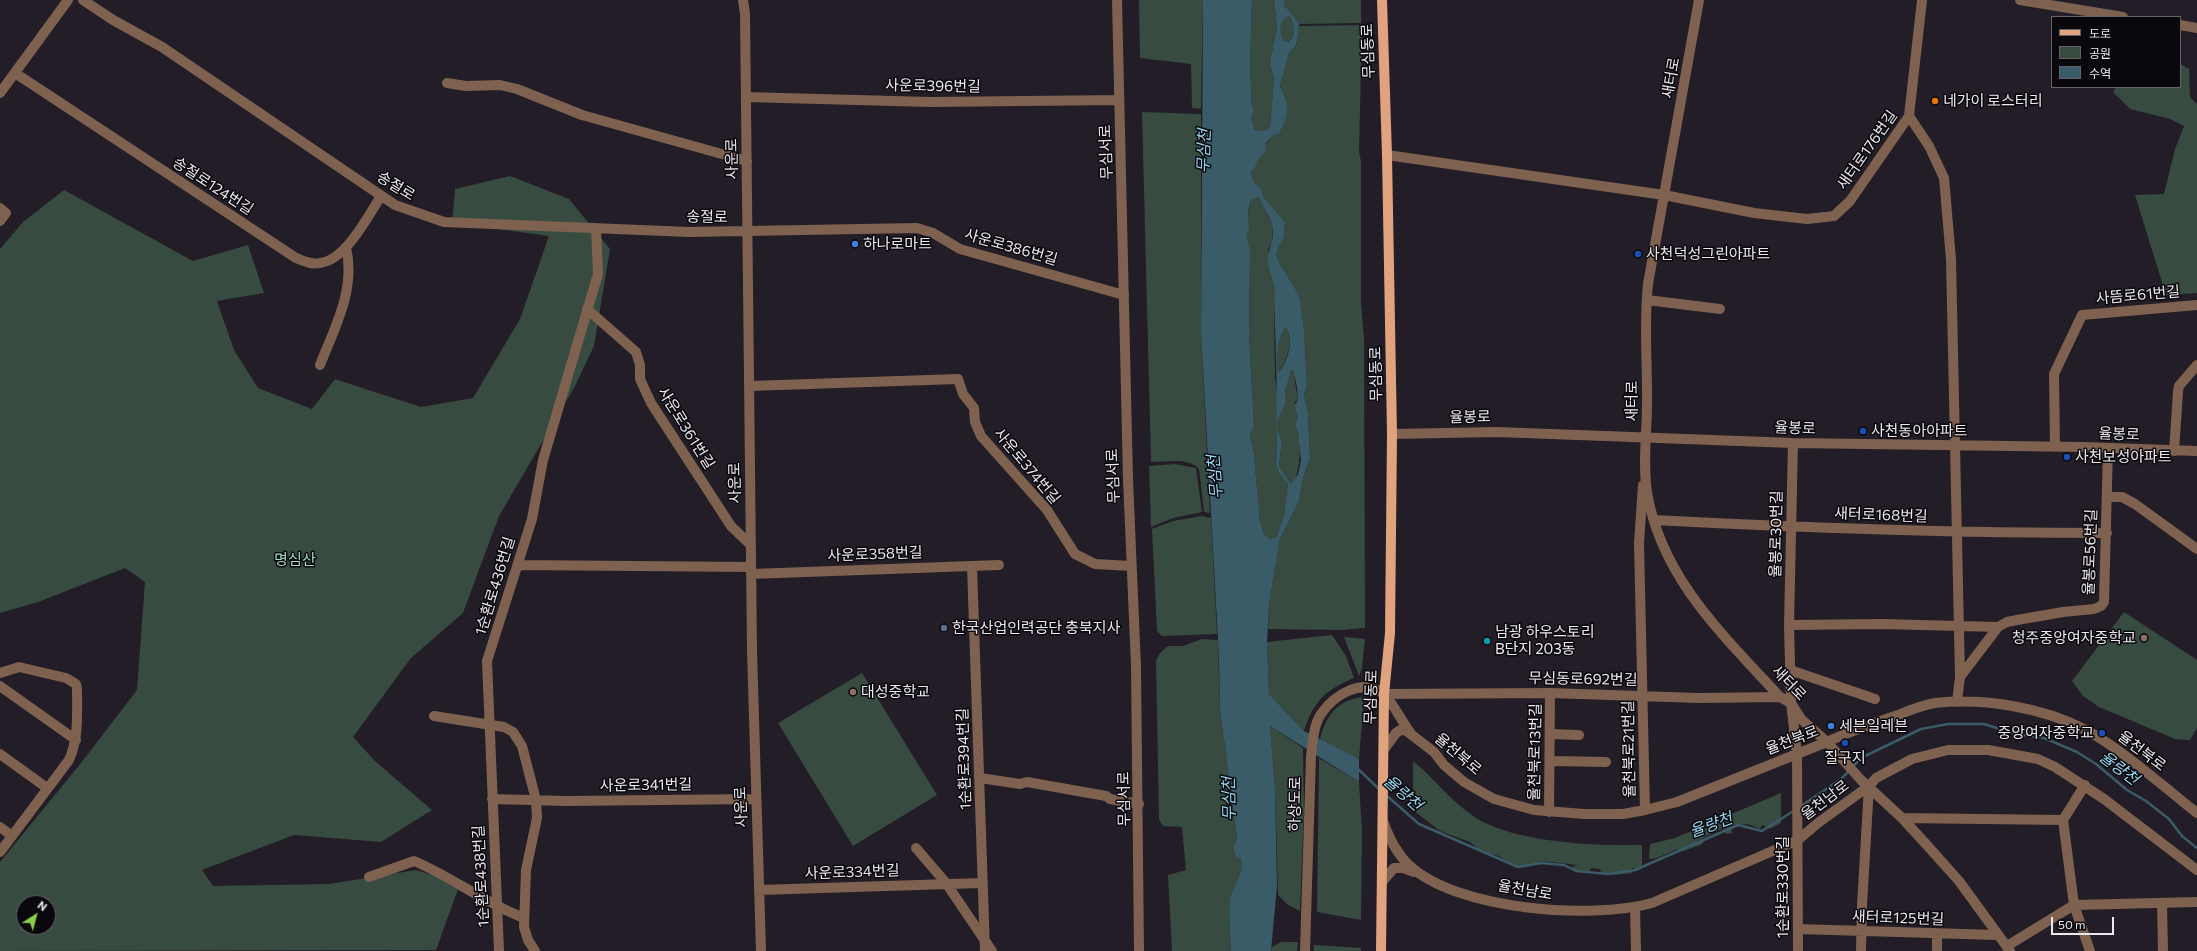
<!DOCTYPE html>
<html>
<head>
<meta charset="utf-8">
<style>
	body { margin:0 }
	#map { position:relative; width:2197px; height:951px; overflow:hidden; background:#221d26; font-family:Commissioner,"Noto Sans KR",sans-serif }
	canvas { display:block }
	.legend { position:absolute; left:2051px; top:16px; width:130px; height:72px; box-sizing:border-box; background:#0a080c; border:1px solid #646266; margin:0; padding:5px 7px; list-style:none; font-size:12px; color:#ebe8ee }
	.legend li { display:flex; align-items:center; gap:8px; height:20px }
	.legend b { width:20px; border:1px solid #646266 }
	.north { position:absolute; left:16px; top:895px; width:40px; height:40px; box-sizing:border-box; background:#0a080c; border:1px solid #646266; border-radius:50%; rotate:36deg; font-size:11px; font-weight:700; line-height:16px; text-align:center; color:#ebe8ee }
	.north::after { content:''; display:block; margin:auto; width:14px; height:18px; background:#89cf48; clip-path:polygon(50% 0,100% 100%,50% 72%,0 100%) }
	.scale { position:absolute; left:2051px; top:917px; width:63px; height:18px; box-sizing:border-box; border:2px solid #ebe8ee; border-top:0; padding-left:5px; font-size:12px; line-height:14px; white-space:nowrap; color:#ebe8ee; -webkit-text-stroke:3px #0a080c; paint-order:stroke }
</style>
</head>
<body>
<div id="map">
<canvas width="2197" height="951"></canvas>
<ul class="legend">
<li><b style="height:5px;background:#dfa37e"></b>도로</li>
<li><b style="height:11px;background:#374b41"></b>공원</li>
<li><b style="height:11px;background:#3a5b68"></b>수역</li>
</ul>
<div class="north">N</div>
<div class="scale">50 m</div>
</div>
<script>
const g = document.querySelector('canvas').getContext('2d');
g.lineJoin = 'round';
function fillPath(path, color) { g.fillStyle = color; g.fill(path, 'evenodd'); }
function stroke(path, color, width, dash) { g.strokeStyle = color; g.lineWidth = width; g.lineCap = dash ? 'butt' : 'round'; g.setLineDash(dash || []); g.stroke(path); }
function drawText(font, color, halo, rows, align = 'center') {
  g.font = font + ' Commissioner,"Noto Sans KR",sans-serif'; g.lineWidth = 3; g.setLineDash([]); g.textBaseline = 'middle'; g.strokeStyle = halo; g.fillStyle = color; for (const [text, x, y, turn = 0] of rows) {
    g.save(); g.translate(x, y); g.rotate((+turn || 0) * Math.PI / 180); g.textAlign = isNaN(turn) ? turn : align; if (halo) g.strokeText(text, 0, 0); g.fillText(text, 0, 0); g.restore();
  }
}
const green = new Path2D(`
	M1139 0H1203L1201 109 1192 108 1191 64 1140 58Z
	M1252 0H1274L1277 28 1271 56V68L1274 79 1270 127C1265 132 1261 132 1254 129L1251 117 1254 110 1252 106 1250 69Z
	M1284 0H1361V23L1300 24 1284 5Z
	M1289 16C1294 22 1296 36 1289 42L1284 41C1279 32 1279 20 1289 16Z
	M1362 25 1359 151 1361 162V302L1364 339 1365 628 1342 630 1268 629 1269 604 1280 539 1299 501 1303 478 1310 458 1308 413 1304 394 1307 386 1304 328 1299 295 1280 264 1276 253 1284 237 1285 222 1264 198 1261 188 1254 182 1250 172 1254 170C1255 166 1265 144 1268 142 1270 139 1272 138 1274 135L1279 134C1288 118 1290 102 1280 86L1289 53C1300 46 1298 38 1298 26Z
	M2180 64 2189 69 2190 97 2197 104V293L2166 295 2135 195 2164 194 2175 149 2184 126 2170 119 2130 109 2113 92 2116 87H2180Z
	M1142 112 1201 114V332L1210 513 1204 512 1199 469C1188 457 1166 462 1151 462Z
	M510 176 569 199 610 249 594 346 575 386 499 516 463 613 411 658 353 737 375 761 432 810 381 842 294 835 202 870 213 886 329 884 416 870 460 884 436 950 0 951V862L81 763 137 690 145 582 125 568 38 602 0 613V249L23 222 64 190 193 261 248 245 264 293 217 301 234 350 258 388 312 409 335 379 421 407 473 398 520 319 549 236 452 223 455 189ZM24 903H48V927H24Z
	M1257 197 1260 199 1273 226 1272 242 1268 250 1276 290 1274 297 1275 378 1278 399 1276 465 1288 484 1284 515 1277 536 1271 539 1264 535 1260 523 1254 454 1250 435 1254 426 1249 334 1250 250 1245 235 1249 231C1249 219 1248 211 1251 200Z
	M1285 327C1295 339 1287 362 1278 373 1277 357 1277 342 1285 327Z
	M1293 370 1298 400 1295 402 1298 419 1295 424C1302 445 1301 463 1294 483L1291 484 1279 466 1282 441 1277 427 1278 419 1285 405V392L1291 371Z
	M1175 464 1196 468 1202 512 1173 518 1151 527 1149 466Z
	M1202 516 1211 518 1217 634 1162 636 1157 631 1152 529 1173 521Z
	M2124 612 2197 660V728L2190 740 2175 739 2099 707 2083 696 2072 681Z
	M1332 635 1346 656 1354 678C1325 690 1314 701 1304 731L1269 694 1267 642Z
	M1344 637 1365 639 1362 668 1359 676Z
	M1202 639 1218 640 1220 711 1237 839 1233 846 1236 859 1240 856C1245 873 1235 881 1231 895 1227 905 1231 939 1231 951H1172L1168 875 1186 870 1182 827 1163 826 1159 820 1156 661 1160 653 1168 646H1183Z
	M862 673 937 795 853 846 778 723Z
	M1364 697 1359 759 1320 740C1325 716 1338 699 1364 697Z
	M1270 726 1303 748 1304 808 1300 911 1288 905 1278 895 1275 789Z
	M1319 758 1359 782 1362 831 1361 920 1317 912Z
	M1413 761C1433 777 1448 798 1469 813 1507 843 1595 846 1642 845V868L1639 870 1632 868V873L1613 875 1602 873 1599 869 1592 868 1589 871H1574L1572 867 1578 865C1568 864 1544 860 1537 862V865H1529L1517 868 1499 856 1482 852 1470 842 1440 831 1413 810Z
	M1781 793V823L1772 828 1762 829 1766 827 1763 825 1759 829C1749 822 1741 823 1731 830L1733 833 1726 834 1723 829 1719 830 1695 842H1704L1701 845 1677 853 1678 849 1657 858 1649 859 1650 844 1675 838Z
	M1281 942H1298L1297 951H1271L1272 947Z
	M1314 945 1361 948V951H1314Z`);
const water = new Path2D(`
	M1203 0H1252L1250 69 1252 106 1254 110 1251 117 1254 129C1261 132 1265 132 1270 127L1274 79 1271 68V56L1277 28 1274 0H1284V5L1300 24 1298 26C1298 38 1299 46 1289 53L1280 86C1290 103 1289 117 1279 134L1274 135 1266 143 1265 152 1258 160 1254 170 1250 172 1254 182 1261 188 1264 198 1285 222 1284 237 1276 253 1280 264 1299 295 1304 328 1307 386 1304 394 1308 413 1310 458 1303 478 1299 501 1280 539 1269 604 1267 642 1269 694 1304 731 1359 759V782L1270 726 1275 789 1277 886 1271 951H1231C1231 938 1227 905 1231 895 1235 881 1245 873 1240 857L1236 859 1233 846 1237 839 1220 710 1219 658 1201 332ZM1289 16C1294 22 1296 36 1289 42L1284 41C1279 32 1279 20 1289 16ZM1258 197 1260 199C1264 211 1274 220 1273 233 1273 244 1266 253 1268 264 1270 276 1277 285 1274 297 1276 353 1278 409 1276 465L1279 472 1288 484 1284 515 1277 536 1271 539 1264 535 1260 522 1254 454 1250 435 1254 426 1249 334 1250 250 1246 234 1249 231C1249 219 1247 211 1251 200ZM1285 327C1295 338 1288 363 1278 373 1277 356 1277 342 1285 327ZM1293 370 1297 387 1298 400 1295 405 1298 419 1295 424 1298 434 1301 460 1298 474 1291 484 1279 466 1282 441 1277 427 1278 419 1285 405V392L1291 371Z`);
const stream = new Path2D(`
	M1853 766 1863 757 1921 729 1948 724H1984L2016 734 2044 738 2077 752 2096 764 2127 790 2146 801 2169 819 2182 836 2197 848
	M1358 769 1379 789
	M1386 795 1419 824 1518 867 1541 863 1564 865 1576 871 1608 874 1635 870 1738 825 1762 831 1795 810
	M1801 806 1841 779 1850 770`);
const minor = new Path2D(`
	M83 0 113 20 162 47 395 205 444 222 690 232 917 228 933 233 960 249 1124 295
	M743 0 745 14 752 650 761 951
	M1117 0 1128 479 1136 666 1139 951
	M1699 0 1648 284C1644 321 1647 356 1647 393 1648 426 1642 460 1647 492 1661 578 1724 636 1780 697L1791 703 1801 719 1827 742 1861 780 1902 818 1925 843 1959 881 2010 951
	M2020 0 2123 17
	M2180 25 2197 28
	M15 73 296 258C304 261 312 265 320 263 346 260 368 216 381 196
	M447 83 466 86 500 85 517 89 582 115 747 161
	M0 93 68 0
	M746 97 930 102 1119 100
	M1909 116 1929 146 1944 178 1951 259 1960 677 1957 702
	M1387 155 1664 195 1754 213 1807 219 1834 216 1850 201 1909 116 1922 0
	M0 208 6 213 0 221
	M1647 300 1720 309
	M587 309 636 352 640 365V379L651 403 731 526 751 545
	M320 365C335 327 356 289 346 247
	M750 386 958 379 963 394 974 408 975 422 981 436 1047 510 1075 554 1095 564 1131 566
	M1392 434 1497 432 1793 443 2083 447 2197 451
	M1793 443 1789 625 1791 703 1797 753 1798 951
	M2055 447 2054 374 2082 315 2197 305
	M2174 451 2178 392 2179 386 2197 365
	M1643 485 1639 543 1645 810
	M2107 497H2122L2135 504 2197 549
	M1654 520C1805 528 1956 533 2107 533
	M518 565 751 567
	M972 566 985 951
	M751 574 999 565
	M1789 625 1882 624 1998 627 2007 622 2017 620 2063 612 2094 609 2101 606 2104 602 2108 448
	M1790 670 1875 699
	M0 673 19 667 66 678 76 684 77 689C77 713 79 738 69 760L0 852
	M1960 677 1998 627
	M0 686 76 740
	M1384 694 1550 693 1698 698 1780 697
	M434 716 504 727 513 732 522 746 536 800 537 818 526 870 524 927 528 940 535 951
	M1551 734 1579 735
	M1385 748 1396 733 1402 729 1408 732 1434 752 1444 765 1464 782 1494 799 1534 810 1584 814H1623L1645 810 1677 802 1827 742C1850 731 1874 723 1898 715 1910 710 1923 705 1935 703 1984 698 2042 707 2086 730 2123 750 2164 787 2197 813
	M0 754 47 788
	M1551 761 1606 762
	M980 778 1020 784 1027 782 1106 796 1110 799 1139 804
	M2085 785 2063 820 2074 905 2090 951
	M492 799 566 801 756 799
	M1549 812 1550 693
	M1902 818 2063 820
	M1383 821C1389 838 1396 853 1409 865 1456 910 1591 920 1652 903L1798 840 1818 823 1869 786 1876 778 1912 759 1948 750H1988L2038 759 2055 767 2104 799 2197 870
	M0 827 12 836
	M916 848 946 883 992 951
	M369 877 414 861C452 877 485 903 524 918
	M1382 882 1394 868H1403L1414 872
	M759 890 982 883
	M2162 904 2163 951
	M1635 907 1636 951
	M1798 929 1997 935
	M2007 946 2074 905 2197 902
	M499 951 487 661 532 519 543 460 598 274 596 228
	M1305 951 1311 756C1313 743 1313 726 1321 714 1334 695 1362 677 1384 694 1389 697 1404 725 1410 732
	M1861 951 1862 905 1869 786
	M1937 951V934`);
const major = new Path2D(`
	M1381 951 1384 694 1390 633 1392 434 1387 155 1382 0`);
const markers = [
	[1935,101,4,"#e8710a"],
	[855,244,4,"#3f7fe0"],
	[1638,254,4,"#1a4fb4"],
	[1863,431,4,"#1a4fb4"],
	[2067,457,4,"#1a4fb4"],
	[944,628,4,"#5c6f8a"],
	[2144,638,4,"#8d6e63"],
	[1487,641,4,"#0f9aa8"],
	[853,692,4,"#8d6e63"],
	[1831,726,4,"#3f7fe0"],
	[2102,733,4,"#1a4fb4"],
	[1845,743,4,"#1a4fb4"]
];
const streetNames = [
	["무심동로",1368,51,-92],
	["새터로",1671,78,-80],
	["사운로396번길",933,86,1],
	["새터로176번길",1867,150,-55],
	["무심서로",1106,152,-92],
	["사운로",732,159,-91],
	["송절로124번길",213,186,33],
	["송절로",396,186,31],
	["송절로",707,217,1],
	["사운로386번길",1011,247,16],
	["사뜸로61번길",2138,295,-5],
	["무심동로",1376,374,-91],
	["새터로",1632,401,-90],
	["율봉로",1470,417,-1],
	["사운로361번길",686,428,58],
	["율봉로",1795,428,2],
	["율봉로",2119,434,2],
	["사운로374번길",1027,466,50],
	["무심서로",1113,476,-92],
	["사운로",735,483,-91],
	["새터로168번길",1881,515,2],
	["율봉로30번길",1776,534,-89],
	["율봉로56번길",2090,552,-88],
	["사운로358번길",875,554,-2],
	["1순환로436번길",495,586,-73],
	["무심동로692번길",1583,679,1],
	["새터로",1789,683,46],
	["무심동로",1371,697,-88],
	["율천북로",1792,740,-21],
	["율천북로21번길",1629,749,-91],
	["율천북로",2142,751,37],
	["율천북로13번길",1535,752,-89],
	["율천북로",1458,754,40],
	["1순환로394번길",964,759,-92],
	["사운로341번길",646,785,-1],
	["무심서로",1124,799,-91],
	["율천남로",1825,800,-37],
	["하상도로",1295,804,-89],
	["사운로",741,807,-92],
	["사운로334번길",852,872,-2],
	["1순환로438번길",481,876,-93],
	["1순환로330번길",1783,887,-90],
	["율천남로",1525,890,10],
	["새터로125번길",1898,918,2]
];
const poiNames = [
	["네가이 로스터리",1943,101],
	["하나로마트",863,244],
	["사천덕성그린아파트",1646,254],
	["사천동아아파트",1871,431],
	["사천보성아파트",2075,457],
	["한국산업인력공단 충북지사",952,628],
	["남광 하우스토리",1495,632],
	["B단지 203동",1495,649],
	["청주중앙여자중학교",2136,638,"right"],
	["대성중학교",861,692],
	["세븐일레븐",1839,726],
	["중앙여자중학교",2094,733,"right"],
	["질구지",1845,758,"center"]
];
const parkNames = [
	["명심산",295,560]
];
const waterNames = [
	["무심천",1204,151,-88],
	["무심천",1215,477,-95],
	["율량천",2119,768,37],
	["율량천",1403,793,41],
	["무심천",1229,799,-91],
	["율량천",1711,825,-20]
];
fillPath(green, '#374b41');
fillPath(water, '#3a5b68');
stroke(stream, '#3a5b68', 2.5);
stroke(minor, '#7e614f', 10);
stroke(major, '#dfa37e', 10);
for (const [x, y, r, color] of markers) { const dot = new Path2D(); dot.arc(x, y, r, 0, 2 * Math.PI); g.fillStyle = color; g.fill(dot); stroke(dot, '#0a080c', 1.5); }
drawText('15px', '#ebe8ee', '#0a080c', streetNames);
drawText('15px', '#ebe8ee', '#0a080c', poiNames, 'left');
drawText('15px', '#9edbbf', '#0a080c', parkNames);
drawText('italic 16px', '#96d7f0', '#0a080c', waterNames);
</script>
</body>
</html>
